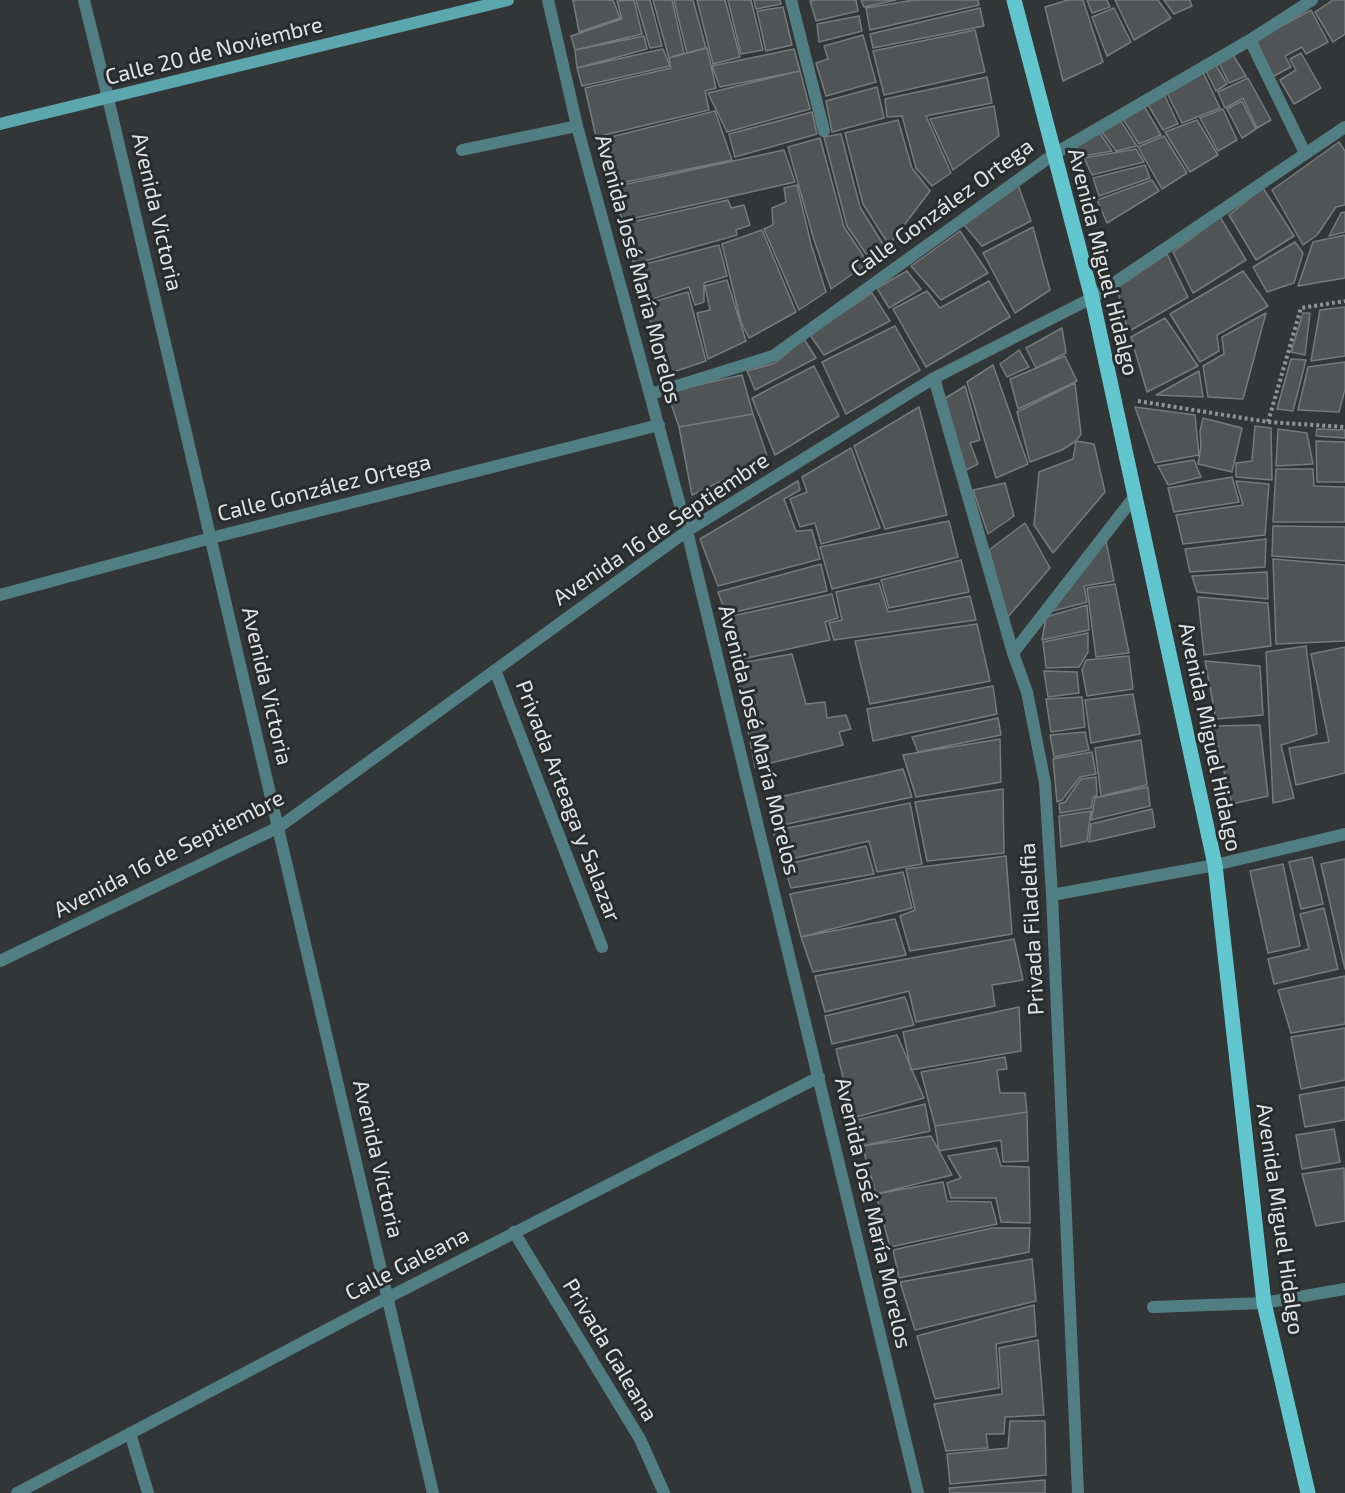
<!DOCTYPE html>
<html>
<head>
<meta charset="utf-8">
<style>
	body { margin:0 }
	canvas { display:block; background:#333636 }
</style>
</head>
<body>
<canvas width="1345" height="1493"></canvas>
<script>
const g = document.querySelector('canvas').getContext('2d');
g.lineJoin = 'round';
function fillPath(path, color) { g.fillStyle = color; g.fill(path, 'evenodd'); }
function stroke(path, color, width, dash) { g.strokeStyle = color; g.lineWidth = width; g.lineCap = dash ? 'butt' : 'round'; g.setLineDash(dash || []); g.stroke(path); }
function drawText(font, color, halo, rows, align = 'center') {
  g.font = font + ' "Exo 2",sans-serif'; g.lineWidth = 6; g.setLineDash([]); g.textBaseline = 'middle'; g.strokeStyle = halo; g.fillStyle = color; for (const [text, x, y, turn = 0] of rows) {
    g.save(); g.translate(x, y); g.rotate((+turn || 0) * Math.PI / 180); g.textAlign = isNaN(turn) ? turn : align; if (halo) g.strokeText(text, 0, 0); g.fillText(text, 0, 0); g.restore();
  }
}
const building = new Path2D(`
	M573 0H613L620 18 579 32Z
	M634 0 642 34 575 50 571 36 622 19 617 1Z
	M636 0H650L662 46 650 48Z
	M653 0H672L684 53 669 58Z
	M674 0H693L706 48 687 53Z
	M697 0H725L740 57 713 64Z
	M728 0H751L763 50 741 54Z
	M754 0H780L781 4 756 9Z
	M815 0H856L858 11 816 21 810 1Z
	M861 0H896L864 7Z
	M914 0H978L979 5 870 30 866 8Z
	M1068 0H1083L1103 62 1063 81 1045 7Z
	M1087 0H1107L1110 7 1092 13Z
	M1115 0H1158L1171 18 1134 40Z
	M1164 0H1190L1192 6 1174 14Z
	M1333 0H1345V34L1333 42 1315 12Z
	M783 7 792 45 766 51 757 11Z
	M980 8 984 26 873 48 870 34Z
	M1114 8 1131 42 1107 56 1092 17Z
	M1311 10 1328 42 1306 54 1302 47 1285 56 1291 67 1272 77 1252 42Z
	M859 16 862 31 819 42 817 24Z
	M975 30 985 72 884 95 873 51Z
	M863 35 876 82 826 96 816 63 828 59 824 46Z
	M644 36 647 49 577 68 575 50Z
	M707 48 716 88 705 91 709 110 596 137 585 88 671 68 669 58Z
	M663 49 670 66 582 86 577 68Z
	M794 49 800 71 720 87 712 66Z
	M1301 53 1321 88 1294 104 1280 80 1296 70 1290 59Z
	M1233 55 1246 76 1229 83 1219 63Z
	M1216 65 1227 84 1216 91 1206 71Z
	M800 71 810 109 727 132 708 93Z
	M1203 72 1220 108 1182 123 1166 91Z
	M987 77 992 103 926 116 951 173 932 186 916 168 902 116 887 117 885 99Z
	M1248 78 1271 120 1257 128 1243 98 1225 108 1218 92Z
	M877 87 884 118 832 132 826 101Z
	M1164 94 1178 124 1163 130 1147 103Z
	M1242 101 1256 129 1242 138 1227 109Z
	M994 106 999 136 953 170 930 119Z
	M1144 106 1161 135 1139 144 1123 119Z
	M1223 109 1237 140 1218 151 1200 118Z
	M715 111 732 160 616 184 603 139Z
	M812 112 817 134 735 157 729 134Z
	M898 120 912 168 930 191 889 245 863 204 845 133Z
	M1120 120 1137 146 1116 151 1102 132Z
	M1197 120 1218 155 1190 172 1165 132Z
	M1099 132 1112 151 1083 156 1076 146Z
	M841 134 860 207 886 249 871 261 847 226 824 137Z
	M1164 136 1187 173 1162 189 1138 147Z
	M820 138 844 227 868 263 831 289 814 240 788 147Z
	M1339 142 1345 151V205L1336 207 1317 235 1303 245 1272 190Z
	M1136 149 1144 162 1092 175 1084 158Z
	M784 150 795 182 622 221 613 187Z
	M1145 165 1150 178 1099 196 1093 178Z
	M1152 180 1159 191 1107 223 1097 200Z
	M797 185 811 244 826 292 799 310 764 229 773 225 772 208 786 202 784 188Z
	M1018 185 1031 221 982 246 964 225Z
	M1263 188 1294 236 1256 260 1229 215Z
	M728 200 731 208 744 205 750 225 736 230 737 235 634 264 623 224Z
	M1345 212V232L1329 236 1341 213Z
	M1220 217 1246 260 1193 293 1173 252Z
	M1033 227 1050 290 1015 313 983 253Z
	M762 230 796 312 749 338 741 322 722 244Z
	M960 231 988 273 941 300 911 266Z
	M1345 235V278L1298 286 1313 242Z
	M1295 242 1303 253 1294 283 1267 292 1253 267Z
	M719 245 727 276 704 283V302L695 305 689 287 646 301 634 267Z
	M1167 254 1188 297 1128 332 1117 288Z
	M907 271 921 289 889 308 877 288Z
	M1243 271 1268 306 1217 335 1219 351 1200 362 1170 314Z
	M727 280 746 341 708 359 697 313 710 310 705 286Z
	M989 281 1010 317 926 367 893 309 927 291 940 308Z
	M688 292 706 361 667 374 645 304Z
	M872 293 890 321 824 355 810 335Z
	M1345 307V356L1311 361 1320 310Z
	M1266 313 1243 399 1208 397 1203 366 1224 354 1222 337Z
	M1303 313H1310L1305 355 1291 352Z
	M1165 318 1198 366 1147 392 1131 337Z
	M895 326 920 370 846 414 822 362Z
	M1062 328 1066 353 1036 368 1026 348Z
	M804 339 816 358 755 390 747 371 775 363Z
	M1019 350 1029 367 1007 377 1000 364Z
	M1065 356 1077 381 1018 409 1010 379Z
	M1291 359 1306 360 1293 411 1277 409Z
	M1345 362V389L1339 412 1298 410 1308 367Z
	M993 365 1028 464 996 478 967 382Z
	M814 366 839 416 775 455 752 398Z
	M1199 371 1203 397 1156 395Z
	M742 375 753 414 679 427 667 392Z
	M1075 383 1081 434 1076 441 1062 450 1030 462 1017 412Z
	M965 386 980 440 970 443 978 464 966 470 944 399Z
	M919 407 947 515 885 529 854 446Z
	M1135 407 1195 415 1199 455 1155 463Z
	M753 414 768 459 692 495 679 427Z
	M1203 418 1242 428 1232 472 1198 464 1201 447 1200 431Z
	M1255 426 1271 428 1272 480 1236 477V463L1252 461Z
	M1278 429 1307 433 1313 464 1276 466Z
	M1317 429 1345 430V438L1316 436Z
	M1076 441 1094 444 1105 492 1053 553 1034 525 1039 472 1073 459Z
	M1316 441 1345 442V482H1317Z
	M851 448 880 528 821 544 815 523 800 527 790 499 807 492 802 477Z
	M1194 460 1201 477 1168 485 1158 466Z
	M1276 469H1313L1314 486 1345 487V522H1273Z
	M1232 477 1239 502 1174 512 1168 488Z
	M798 481 800 490 784 499 796 531 812 530 820 559 718 586 700 539Z
	M1236 481 1269 484 1265 535 1183 544 1176 515 1243 505Z
	M1005 483 1014 516 988 534 973 490Z
	M949 521 958 557 832 589 820 547Z
	M1025 523 1050 568 1007 618 989 550Z
	M1273 526 1345 527V561L1272 556Z
	M1105 536 1114 581 1084 586 1087 602 1049 612Z
	M1266 539 1265 567 1190 572 1185 549Z
	M1273 559 1345 565V641L1276 644Z
	M961 560 969 592 889 608 881 580Z
	M821 564 827 591 726 614 718 592Z
	M1267 572 1268 599 1197 592 1192 576Z
	M879 583 888 612 970 596 976 620 834 640 829 623 842 620 836 592Z
	M1115 584 1129 653 1096 657 1087 588Z
	M832 594 838 618 825 622 830 640 733 661 723 618Z
	M1198 597 1268 603 1271 646 1204 655Z
	M1087 605 1089 630 1042 640 1046 617Z
	M977 624 990 681 870 704 855 641Z
	M1088 633V652L1079 667 1046 668 1043 642Z
	M1306 646 1317 734 1281 745 1294 798 1273 803 1266 652Z
	M1345 647V773L1296 785 1289 748 1329 742 1311 654Z
	M792 654 806 704 825 702 827 718 846 715 851 729 839 732 843 745 755 767 735 664Z
	M1129 656 1133 689 1087 696 1082 670 1086 660Z
	M1205 661 1260 666 1263 715 1216 719Z
	M1044 671 1077 672 1079 693 1048 697Z
	M993 686 997 714 873 741 867 709Z
	M1133 694 1140 734 1091 743 1085 700Z
	M1082 697 1085 727 1051 732 1046 699Z
	M998 718 1001 735 918 752 912 737Z
	M1260 725 1268 796 1232 804 1213 726Z
	M1085 732 1089 750 1054 757 1050 735Z
	M1000 739 1001 782 916 797 903 755Z
	M1141 740 1147 785 1101 796 1095 748Z
	M1092 752 1096 774 1080 777 1062 800 1057 802 1053 759Z
	M903 769 912 797 783 825 775 798Z
	M1096 777 1097 796 1093 797 1091 808 1060 813 1059 804 1065 802 1081 779Z
	M1148 787 1150 806 1091 820 1095 798Z
	M1003 789 1004 853 927 861 915 802Z
	M910 803 922 864 877 872 869 841 782 861 773 831Z
	M1152 809 1155 827 1089 842 1091 824Z
	M1091 811 1087 841 1061 847 1059 816Z
	M866 846 874 874 791 888 784 865Z
	M1006 856 1012 934 910 951 900 916 915 910 906 869Z
	M1312 857 1323 904 1301 909 1289 862Z
	M1345 859V969L1321 864Z
	M1283 864 1300 946 1268 953 1250 871Z
	M903 872 912 908 801 937 790 894Z
	M1324 908 1338 969 1274 984 1268 959 1309 949 1300 914Z
	M895 919 906 955 813 972 801 937Z
	M1014 939 1023 980 992 985 995 1006 916 1022 909 991 825 1012 815 976Z
	M1345 976V1024L1291 1033 1278 990Z
	M905 997 914 1025 832 1044 825 1016Z
	M1019 1007 1021 1051 911 1070 903 1032Z
	M1345 1028V1080L1301 1089 1291 1037Z
	M897 1035 924 1098 853 1118 836 1049Z
	M1005 1057 1007 1069 997 1070 1000 1093H1025L1027 1112 935 1126 921 1072Z
	M1345 1087V1120L1305 1127 1299 1095Z
	M925 1104 930 1131 862 1146 852 1121Z
	M1027 1112 1028 1161 1003 1162 1001 1140 939 1151 935 1126Z
	M1334 1129 1340 1162 1302 1169 1296 1135Z
	M931 1136 952 1175 876 1194 862 1146Z
	M996 1148 1001 1166 1029 1167 1030 1223 1001 1222 996 1198H951L947 1183 961 1178 948 1156Z
	M1344 1168 1345 1221 1316 1226 1302 1174Z
	M943 1182 947 1201 991 1202 997 1224 890 1247 876 1194Z
	M992 1228H1030L1029 1252 899 1278 893 1250Z
	M1032 1259 1036 1301 915 1330 900 1282Z
	M1034 1305 1036 1336 996 1344 999 1388 935 1399 917 1336Z
	M1038 1340 1044 1415 1005 1417 1004 1434H986L988 1448 946 1451 934 1404 1002 1394 999 1348Z
	M1010 1421H1045L1046 1475 950 1484 947 1454 1008 1448Z
	M1045 1480V1493H950L949 1488Z`);
const path = new Path2D(`
	M1138 401 1268 422 1345 427
	M1268 422 1301 308 1345 301`);
const service = new Path2D(`
	M651 394 773 356 1054 154`);
const minor = new Path2D(`
	M548 0 577 126 687 531 918 1493
	M791 0 824 131
	M1250 40 1305 153
	M108 98 433 1493
	M462 150 577 126
	M1054 154 1250 40 1312 0
	M934 378 1013 653 1027 692 1045 783 1052 895 1078 1493
	M0 595 211 538 659 425
	M1013 653 1135 496
	M495 670 602 947
	M1052 895 1215 865 1345 834
	M0 961 279 827 687 531 934 378 1092 298 1345 127
	M514 1232 640 1439 664 1493
	M1153 1307 1264 1303 1345 1289
	M130 1433 148 1493
	M17 1493 389 1297 819 1077`);
const tertiary = new Path2D(`
	M84 0 108 98`);
const secondary = new Path2D(`
	M0 124 508 0`);
const primary = new Path2D(`
	M1014 0 1092 298 1215 865 1264 1303 1308 1493`);
const streetNames = [
	["Calle 20 de Noviembre",214,51,-14],
	["Calle González Ortega",942,208,-36],
	["Avenida Victoria",157,212,77],
	["Avenida Miguel Hidalgo",1103,262,76],
	["Avenida José María Morelos",638,269,75],
	["Calle González Ortega",324,488,-14],
	["Avenida 16 de Septiembre",661,529,-34],
	["Avenida Victoria",267,686,77],
	["Avenida Miguel Hidalgo",1210,737,78],
	["Avenida José María Morelos",759,740,76],
	["Privada Arteaga y Salazar",568,801,69],
	["Avenida 16 de Septiembre",169,854,-27],
	["Privada Filadelfia",1032,929,-93],
	["Avenida Victoria",378,1159,77],
	["Avenida José María Morelos",873,1213,77],
	["Avenida Miguel Hidalgo",1280,1219,82],
	["Calle Galeana",407,1264,-27],
	["Privada Galeana",610,1350,59]
];
fillPath(building, '#505454');
stroke(building, '#767a7a', 1.5);
stroke(path, '#929494', 4, [3, 3]);
stroke(service, '#517e82', 12);
stroke(minor, '#517e82', 12);
stroke(tertiary, '#517e82', 12);
stroke(secondary, '#5ca7ae', 12);
stroke(primary, '#62c6cf', 15);
drawText('22px', '#e1e3e3', '#292c2c', streetNames);
</script>
</body>
</html>
